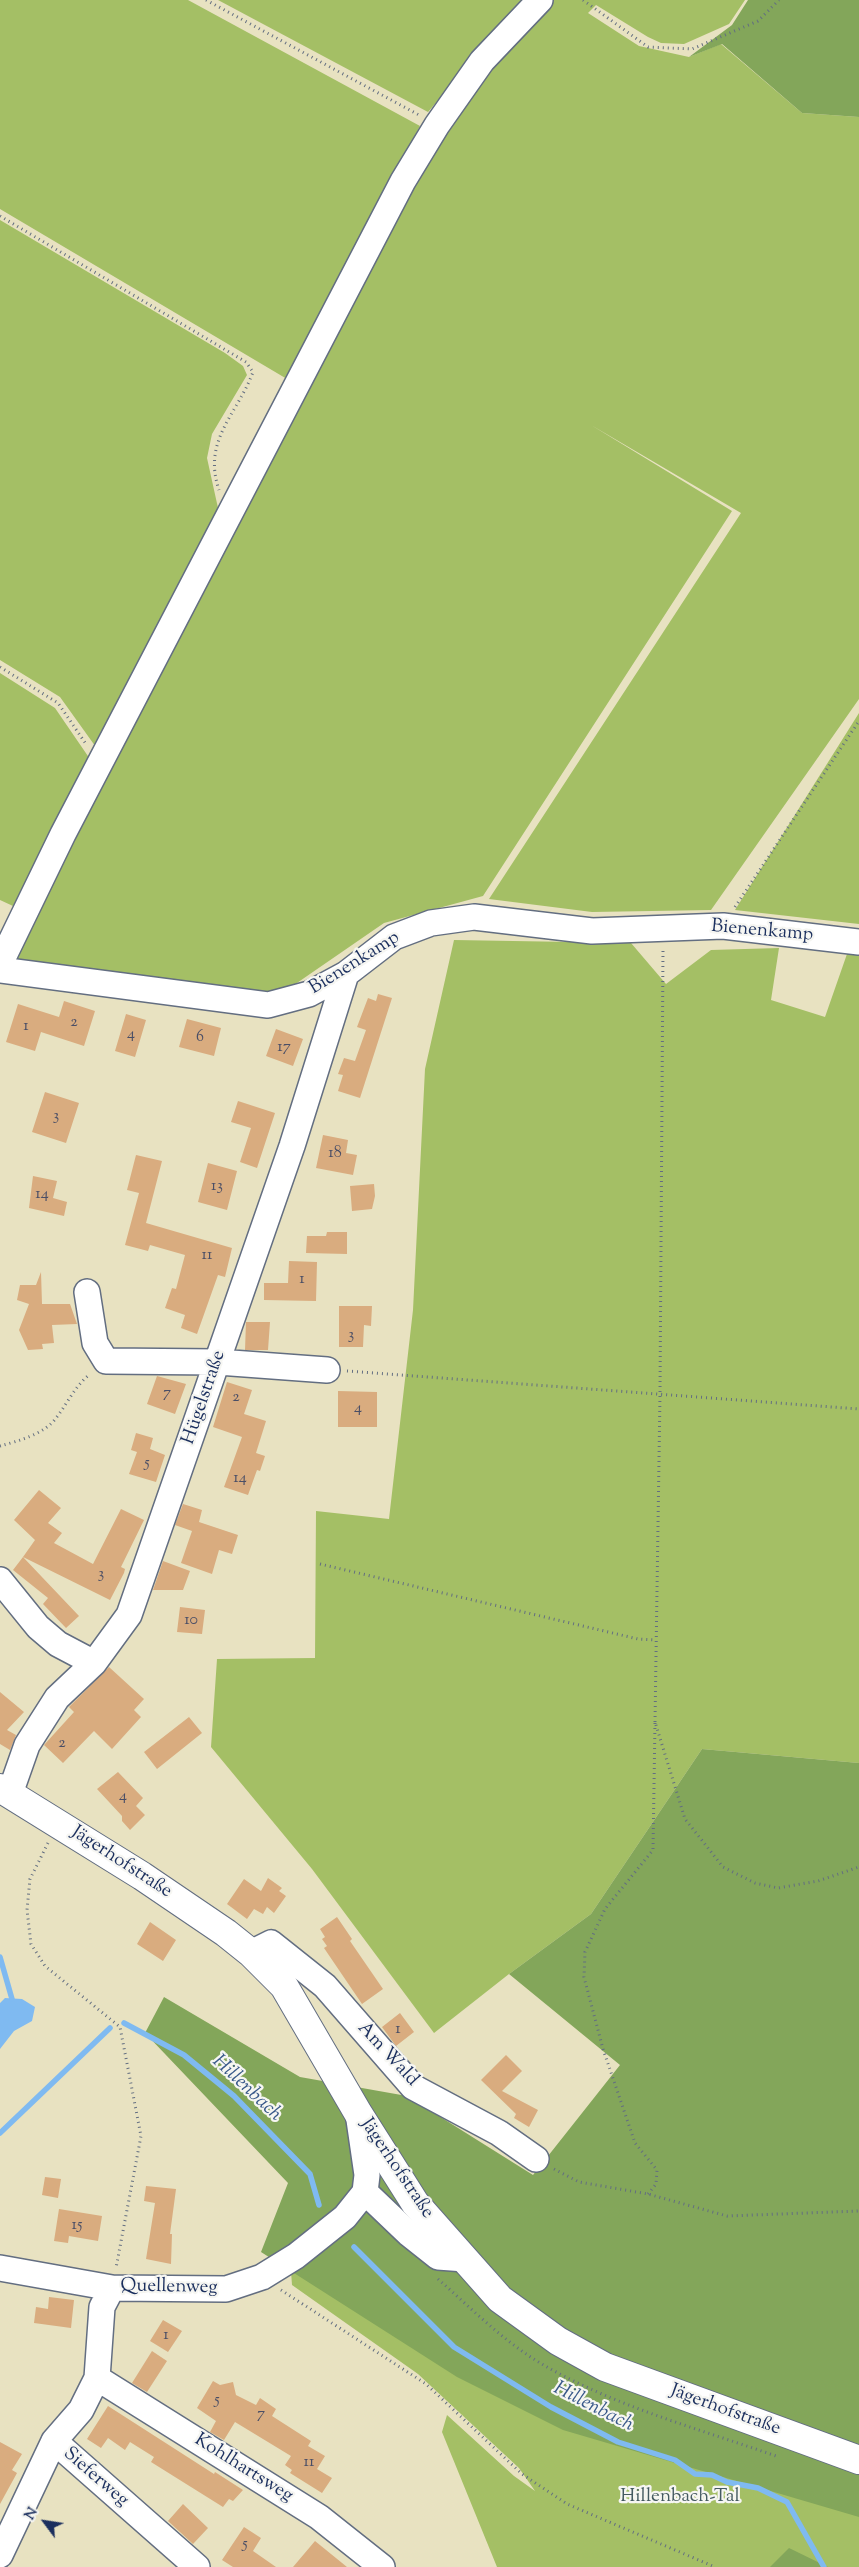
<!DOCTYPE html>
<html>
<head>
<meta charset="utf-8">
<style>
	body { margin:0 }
	#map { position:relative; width:859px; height:2567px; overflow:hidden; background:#e8e2c1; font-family:"Sorts Mill Goudy",serif }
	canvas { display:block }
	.north { position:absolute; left:20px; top:2497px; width:50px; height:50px; -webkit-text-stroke:4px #f6f6f2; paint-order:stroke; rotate:301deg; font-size:14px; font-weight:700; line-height:20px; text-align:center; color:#1b2f5e }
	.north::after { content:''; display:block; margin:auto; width:18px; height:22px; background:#1b2f5e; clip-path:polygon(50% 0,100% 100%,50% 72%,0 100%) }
</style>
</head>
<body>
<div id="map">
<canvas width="859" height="2567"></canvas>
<div class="north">N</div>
</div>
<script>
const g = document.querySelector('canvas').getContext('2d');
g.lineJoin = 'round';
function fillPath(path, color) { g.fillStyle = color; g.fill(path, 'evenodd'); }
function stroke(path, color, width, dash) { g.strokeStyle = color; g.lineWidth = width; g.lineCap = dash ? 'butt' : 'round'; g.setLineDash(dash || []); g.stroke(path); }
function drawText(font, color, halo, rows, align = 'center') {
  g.font = font + ' "Sorts Mill Goudy",serif'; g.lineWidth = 4.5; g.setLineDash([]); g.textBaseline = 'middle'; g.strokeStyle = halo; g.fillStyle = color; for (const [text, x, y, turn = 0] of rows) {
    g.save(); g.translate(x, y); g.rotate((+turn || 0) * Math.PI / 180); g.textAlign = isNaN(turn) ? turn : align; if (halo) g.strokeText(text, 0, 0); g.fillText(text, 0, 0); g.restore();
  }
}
const green = new Path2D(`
	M0 0H188L420 126 287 379 0 209Z
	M218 0H523L428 112Z
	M553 0H745L729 24 684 44 661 43 648 37 596 5 588 13 639 46 689 57 721 44 802 113 859 117V699L711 910 592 912 489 899 741 513 591 425 732 511 483 896 384 923 294 985 267 997 1 967 431 155 486 75Z
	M0 220 225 353 243 366 247 375 212 434 207 458 218 508 98 750 60 697 0 660Z
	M0 673 55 708 92 762 13 906 0 900Z
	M859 713V924L735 910Z
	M454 940 631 943 666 984 711 950 779 948 771 1000 825 1017 847 954 859 955V1763L702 1749 591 1914 509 1974 434 2033 312 1869 211 1747 217 1659 315 1658 316 1511 389 1519 413 1310 425 1069Z
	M291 2271 859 2487V2567H497L442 2432 447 2415 514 2476 535 2491 519 2468 418 2374 292 2285Z`);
const forest = new Path2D(`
	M748 0H859V117L802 113 722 44 689 57 732 25Z
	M702 1749 859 1763V2517L563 2430 457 2377 261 2252 288 2183 145 2033 164 1997 300 2077 407 2096 533 2175 620 2065 509 1974 591 1914Z
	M789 2548 828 2567H770Z`);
const water = new Path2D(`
	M5 1998 22 1999 35 2007 32 2021 14 2031 0 2049V2003Z`);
const stream = new Path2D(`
	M0 1957 12 1999
	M124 2023 184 2055 234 2096 310 2174 319 2205
	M0 2133 110 2028
	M354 2247 454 2347 551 2407 618 2442 675 2460 695 2474 712 2475 727 2482 758 2488 787 2502 824 2567`);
const building = new Path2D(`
	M378 994 392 998 360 1098 338 1091 343 1075 338 1074 344 1058 355 1061 366 1030 357 1027 368 998 376 1001Z
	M64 1001 95 1011 84 1046 41 1032 35 1051 6 1042 18 1004 59 1017Z
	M126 1014 146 1020 135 1057 115 1051Z
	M187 1019 221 1028 214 1056 179 1047Z
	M276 1029 303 1039 293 1066 266 1056Z
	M45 1092 79 1103 66 1143 32 1132Z
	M238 1101 275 1113 257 1168 240 1162 251 1128 231 1122Z
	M323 1135 348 1140 346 1153 357 1155 353 1175 316 1168Z
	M136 1155 162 1161 146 1223 232 1248 225 1277 218 1275 197 1334 181 1328 185 1315 165 1308 172 1288 176 1289 185 1255 150 1245 148 1251 125 1245 139 1193 127 1190Z
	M208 1163 237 1171 227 1210 198 1202Z
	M33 1176 57 1181 53 1198 67 1202 64 1216 29 1208Z
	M374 1184 375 1196 372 1209 352 1211 350 1186Z
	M327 1232H347V1254L306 1253 307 1236H326Z
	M289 1261 317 1262 316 1301 264 1300V1283H288Z
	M41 1272 42 1304H70L77 1324 52 1325 54 1343 42 1344 43 1349 28 1350 19 1330 29 1304 17 1300 20 1285H36Z
	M339 1306H372L371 1326 364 1325 363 1347H339Z
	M246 1322H270L268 1350H245Z
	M157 1376 186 1384 175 1414 147 1404Z
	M227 1382 252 1390 244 1414 266 1421 256 1453 265 1456 260 1471 257 1470 248 1495 224 1487 242 1437 213 1427Z
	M338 1391 377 1392V1427H338Z
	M136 1433 153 1438 150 1449 165 1455 156 1482 129 1474 137 1452 131 1450Z
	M39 1490 61 1508 48 1523 62 1533 54 1543 93 1564 121 1509 144 1520 121 1567 125 1569 124 1573 110 1600 23 1557 35 1540 14 1520Z
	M183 1504 202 1510 199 1522 238 1535 232 1554 219 1550 212 1574 181 1563 192 1531 175 1525Z
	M23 1557 79 1616 66 1628 43 1604 48 1598 13 1570Z
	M163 1561 190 1571 183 1590H153Z
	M180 1607 205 1610 202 1634 177 1632Z
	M109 1667 144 1699 134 1710 141 1717 112 1749 94 1731 63 1763 44 1745 74 1712 69 1707Z
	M0 1692 24 1712 7 1730 16 1735 10 1750 0 1744Z
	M189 1717 202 1733 157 1769 144 1752Z
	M118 1772 143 1798 136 1806 145 1815 130 1830 122 1821V1816L97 1789Z
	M268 1878 282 1888 279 1891 286 1896 274 1913 267 1907 263 1914 254 1909 247 1919 227 1904 244 1879 261 1891Z
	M337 1917 352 1939 350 1941 383 1989 362 2004 324 1948 327 1946 322 1939 325 1937 320 1929Z
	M150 1922 176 1940 163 1961 137 1944Z
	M400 2013 414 2032 396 2046 382 2027Z
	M506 2055 522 2071 502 2091 538 2110 529 2127 514 2118 516 2114 481 2080Z
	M45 2177 61 2179 58 2198 42 2195Z
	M146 2186 176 2189 170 2234H172L171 2264 146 2259 155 2203 144 2201Z
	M59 2209 102 2216 98 2241 69 2236 68 2243 54 2241Z
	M49 2297 74 2300 71 2328 34 2323 36 2307 48 2309Z
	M163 2320 182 2331 168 2352 150 2341Z
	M152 2351 167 2361 147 2392 132 2383Z
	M213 2381 220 2385 233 2382 236 2395 256 2405 260 2398 276 2409 272 2416 311 2441 308 2446 325 2456 317 2469 332 2478 322 2493 290 2473 292 2470 285 2465 291 2456 235 2422 224 2440 210 2432 216 2421 197 2408Z
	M108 2406 214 2474 215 2472 243 2490 233 2501 229 2499 223 2507 151 2462 154 2457 130 2442 125 2450 108 2438 101 2448 87 2439Z
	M0 2442 22 2454 12 2470 17 2473 0 2504Z
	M183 2504 208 2528 193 2544 168 2521Z
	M244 2527 261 2538 253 2551 276 2567H233L222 2560Z
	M315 2541 347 2567H293Z`);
const path = new Path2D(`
	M206 0 419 115
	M583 0 648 47 692 49 758 21 779 0
	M0 216 246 362 253 372C237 415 202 440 219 490
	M0 667 58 703 86 744
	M735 907 859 721
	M347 1371 859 1409
	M0 1446C18 1441 45 1434 56 1418 68 1403 74 1387 90 1374
	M320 1564 638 1639 655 1640
	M655 1722 660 1394 663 950
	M48 1843 30 1879 27 1910 31 1944 45 1966 120 2027 141 2136 116 2268
	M554 2169 579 2182 648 2194 727 2216 859 2211
	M648 2194 656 2184 657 2170 635 2143 603 2049 584 1977 585 1952 605 1909 653 1850 655 1722 685 1819 723 1867 755 1883 778 1888 818 1881 859 1867
	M438 2279C472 2309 506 2344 547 2367 618 2407 699 2429 776 2456
	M281 2290 426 2384 522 2474 567 2504 715 2567`);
const minor = new Path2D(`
	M0 964 63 834 403 181 437 125 482 61 540 0
	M0 970 268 1005 309 994 346 974 394 937 431 923 474 917 592 931 723 926 859 942
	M87 1292 95 1343 106 1361 218 1362 327 1370
	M0 1580 38 1627 58 1644 94 1663
	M7 1793 14 1782 27 1745 57 1698 94 1663 129 1615 292 1146 346 974
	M251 1953 271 1943 325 1986 413 2087 499 2133 536 2159
	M365 2192 409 2234 438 2257 465 2259
	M0 2268 112 2288 226 2289 262 2277 296 2256 345 2217 365 2192 367 2175 358 2113
	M112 2288 102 2307 97 2378 81 2410 54 2441 197 2567
	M97 2378 319 2517 382 2567
	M0 2555 54 2441`);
const major = new Path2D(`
	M0 1788 142 1876 226 1933 251 1953 284 1986 358 2113 415 2203 500 2299 558 2341 605 2367 859 2460`);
const numberNames = [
	["2",74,1023],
	["1",26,1027],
	["4",131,1035],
	["6",200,1038],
	["17",284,1048],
	["3",56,1117],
	["18",335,1154],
	["13",217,1187],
	["14",42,1195],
	["11",207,1256],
	["1",302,1280],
	["3",351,1336],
	["7",167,1394],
	["2",236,1398],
	["4",358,1409],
	["5",147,1464],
	["14",240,1479],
	["3",101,1575],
	["10",191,1621],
	["2",62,1744],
	["4",123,1797],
	["1",398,2030],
	["15",77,2226],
	["1",166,2336],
	["5",217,2401],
	["7",261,2415],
	["11",309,2463],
	["5",245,2545]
];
const streetNames = [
	["Bienenkamp",762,932,5],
	["Bienenkamp",355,964,-32],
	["Hügelstraße",205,1398,-71],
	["Jägerhofstraße",121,1863,33],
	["Am Wald",387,2055,47],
	["Jägerhofstraße",396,2169,56],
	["Quellenweg",169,2288,1],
	["Jägerhofstraße",725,2411,20],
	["Kohlhartsweg",243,2469,32],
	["Sieferweg",95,2478,41]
];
const parkNames = [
	["Hillenbach-Tal",680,2498]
];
const waterNames = [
	["Hillenbach",246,2089,43],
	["Hillenbach",593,2408,27]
];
fillPath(green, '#a4bf65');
fillPath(forest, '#83a65a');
fillPath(water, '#7fbaf1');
stroke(stream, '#7fbaf1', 5.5);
fillPath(building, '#d9ac7f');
stroke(minor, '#636e81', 28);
stroke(major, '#636e81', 30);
stroke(path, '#636e81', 3, [1, 4]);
stroke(minor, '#fff', 25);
stroke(major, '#fff', 28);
drawText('16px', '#4a4e66', null, numberNames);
drawText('19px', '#1b2f5e', '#f6f6f2', streetNames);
drawText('19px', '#445a60', '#f6f6f2', parkNames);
drawText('italic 20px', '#39598a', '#f6f6f2', waterNames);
</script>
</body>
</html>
